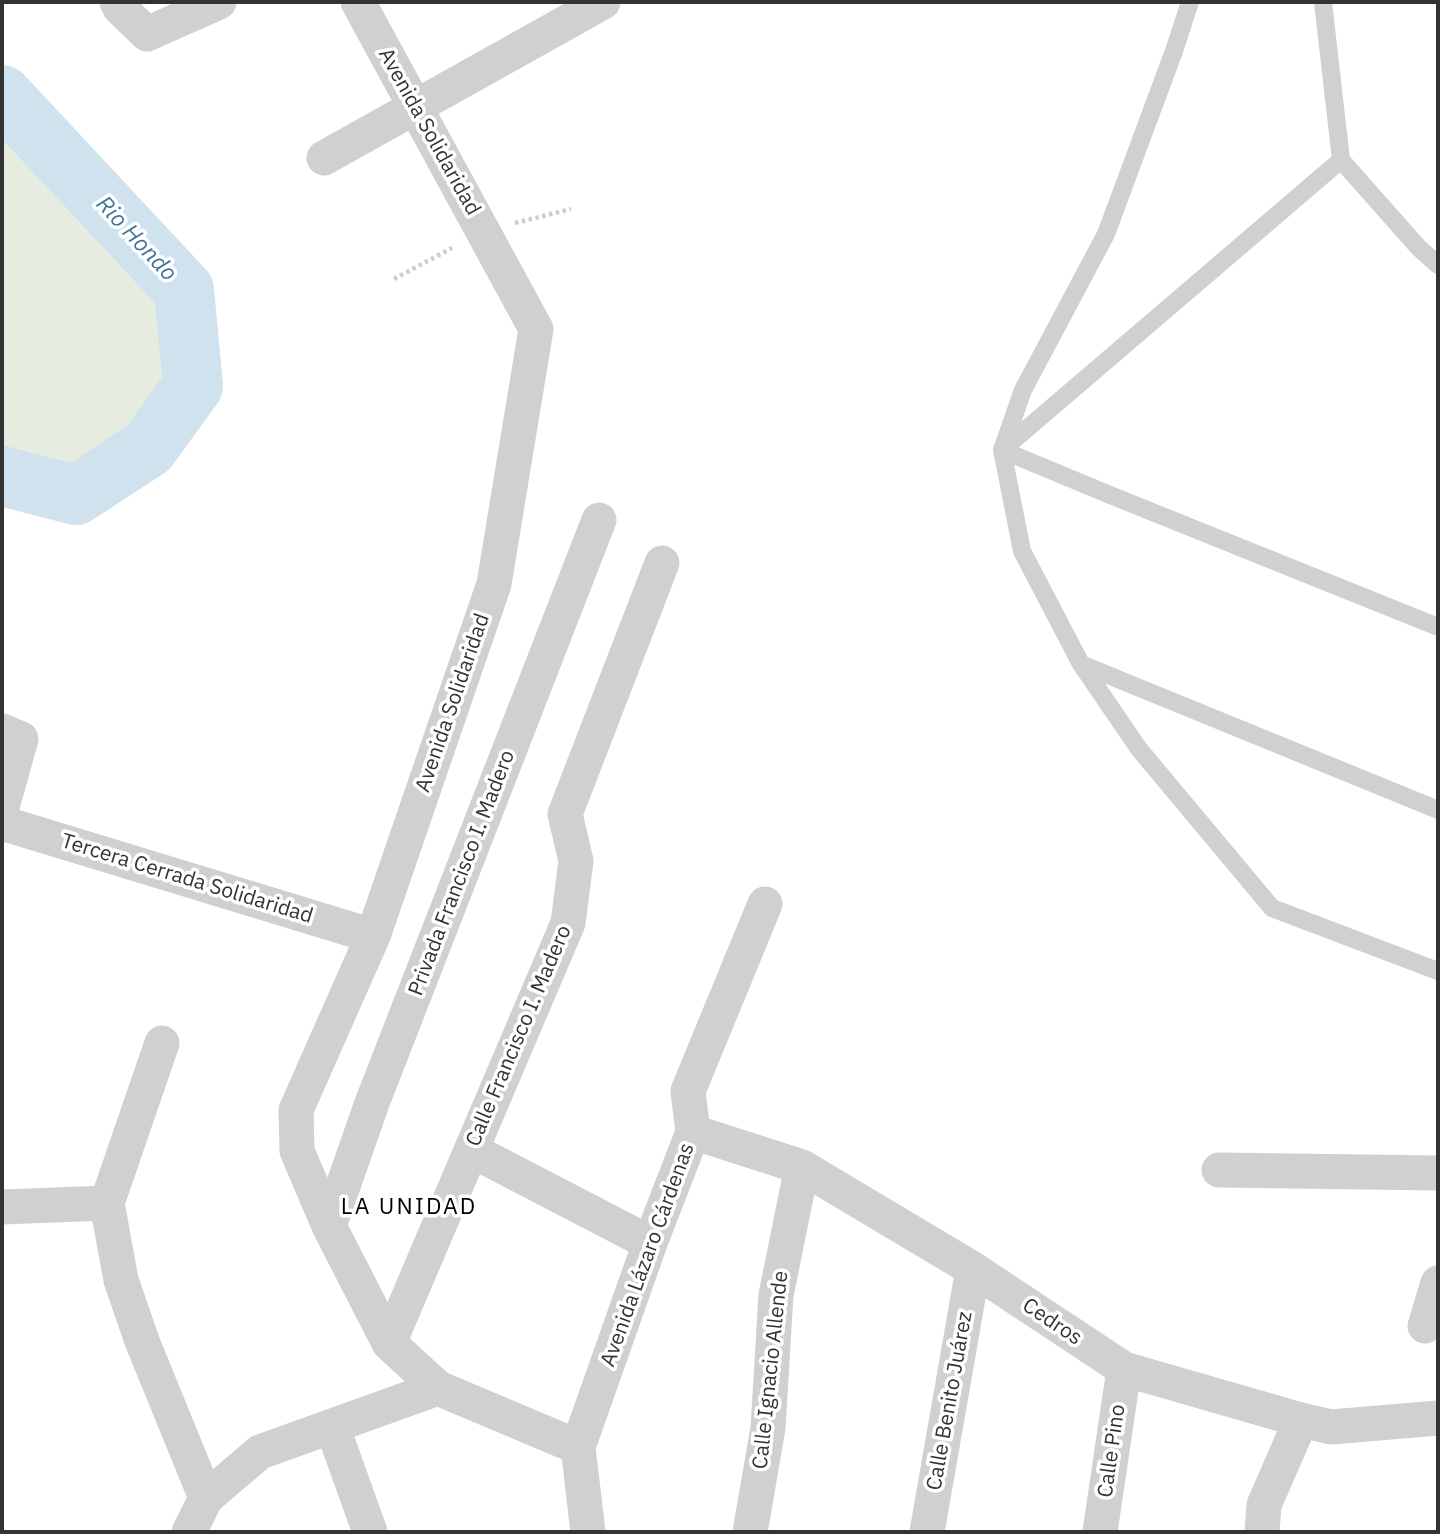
<!DOCTYPE html>
<html>
<head>
<meta charset="utf-8">
<style>
	body { margin:0 }
	#map { position:relative; width:1440px; height:1534px; overflow:hidden; background:#fff; font-family:"IBM Plex Sans",sans-serif }
	canvas { display:block }
	.frame { position:absolute; inset:0; border:4px solid #333; pointer-events:none }
</style>
</head>
<body>
<div id="map">
<canvas width="1440" height="1534"></canvas>
<div class="frame"></div>
</div>
<script>
const g = document.querySelector('canvas').getContext('2d');
g.lineJoin = 'round';
function fillPath(path, color) { g.fillStyle = color; g.fill(path, 'evenodd'); }
function stroke(path, color, width, dash) { g.strokeStyle = color; g.lineWidth = width; g.lineCap = dash ? 'butt' : 'round'; g.setLineDash(dash || []); g.stroke(path); }
function drawText(font, color, halo, rows, align = 'center') {
  g.font = font + ' "IBM Plex Sans",sans-serif'; g.lineWidth = 7; g.setLineDash([]); g.textBaseline = 'middle'; g.strokeStyle = halo; g.fillStyle = color; for (const [text, x, y, turn = 0] of rows) {
    g.save(); g.translate(x, y); g.rotate((+turn || 0) * Math.PI / 180); g.textAlign = isNaN(turn) ? turn : align; if (halo) g.strokeText(text, 0, 0); g.fillText(text, 0, 0); g.restore();
  }
}
const green = new Path2D(`
	M2 122 166 298 174 379 135 434 72 475 2 456Z`);
const river = new Path2D(`
	M2 95 184 290 193 386 148 448 76 495 2 476`);
const path = new Path2D(`
	M515 223 571 209
	M394 279 452 248`);
const service = new Path2D(`
	M1190 2 1174 51 1106 234 1023 390 1002 450 1022 551 1081 664 1139 749 1272 908 1438 971
	M1323 2 1341 160 1418 247 1438 265
	M1002 450 1110 495 1438 627
	M1002 450 1341 160
	M1081 664 1438 810`);
const minor = new Path2D(`
	M117 2 120 8 147 34 219 2
	M358 2 536 329 494 584 373 936 296 1110 297 1151 329 1226 389 1343 438 1388 578 1447
	M324 158 603 2
	M2 731 21 739 2 807
	M2 823 373 936
	M162 1043 107 1203 121 1280 142 1341 206 1498
	M693 1132 802 1167 973 1269 1124 1369 1301 1420 1331 1427 1438 1418
	M471 1150 650 1243
	M1219 1170 1438 1173
	M2 1207 107 1203
	M329 1226 372 1103 599 520
	M1425 1326 1438 1283
	M389 1343 568 923 576 861 565 814 662 563
	M332 1426 370 1532
	M189 1532 206 1498 260 1452 438 1388
	M588 1532 578 1447 650 1243 693 1132 688 1091 765 904
	M750 1532 768 1428 776 1295 802 1167
	M927 1532 973 1269
	M1100 1532 1124 1369
	M1262 1532 1264 1505 1301 1420`);
const streetNames = [
	["Avenida Solidaridad",429,132,61],
	["Avenida Solidaridad",453,703,-71],
	["Privada Francisco I. Madero",462,873,-69],
	["Tercera Cerrada Solidaridad",187,879,17],
	["Calle Francisco I. Madero",519,1036,-67],
	["Avenida Lázaro Cárdenas",648,1255,-70],
	["Cedros",1052,1322,34],
	["Calle Ignacio Allende",771,1370,-84],
	["Calle Benito Juárez",950,1401,-80],
	["Calle Pino",1112,1451,-82]
];
const waterNames = [
	["Rio Hondo",136,239,47]
];
const neighbourhoodNames = [
	["LA UNIDAD",409,1207]
];
fillPath(green, '#e6ecdf');
stroke(river, '#cfe2ee', 60);
stroke(path, '#cdcdcd', 4.5, [3.5, 3.5]);
stroke(service, '#d0d0d0', 18);
stroke(minor, '#d0d0d0', 35);
drawText('21px', '#333', '#fff', streetNames);
drawText('italic 23px', '#3f7597', '#fff', waterNames);
g.letterSpacing = '2px';
drawText('23px', '#000', '#fff', neighbourhoodNames);
g.letterSpacing = '0px';
</script>
</body>
</html>
